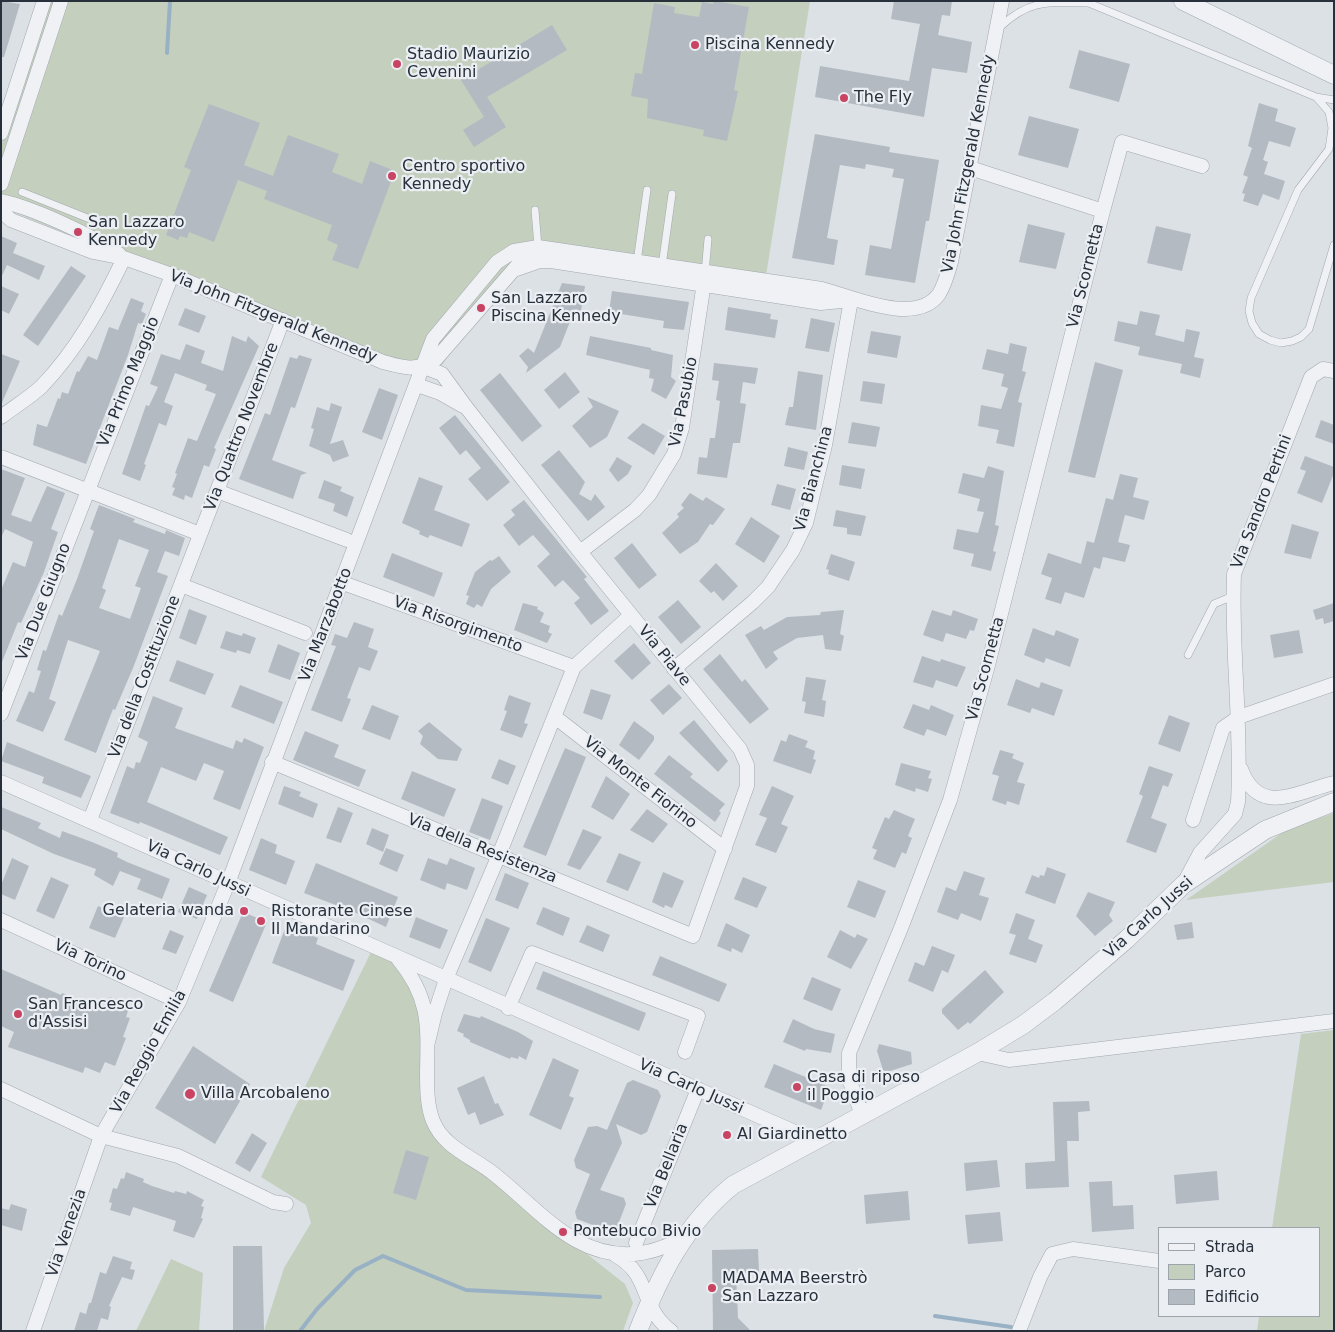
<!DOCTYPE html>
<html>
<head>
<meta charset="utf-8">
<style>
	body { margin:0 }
	#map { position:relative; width:1335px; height:1332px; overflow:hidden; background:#dce1e6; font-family:"DejaVu Sans",sans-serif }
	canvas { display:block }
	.frame { position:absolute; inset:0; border:2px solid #27303b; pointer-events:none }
	.legend { position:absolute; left:1158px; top:1227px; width:162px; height:90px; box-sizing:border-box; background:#ebeff4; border:1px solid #9da3aa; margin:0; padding:6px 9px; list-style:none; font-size:15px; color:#27303b }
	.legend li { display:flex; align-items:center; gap:10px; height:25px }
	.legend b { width:25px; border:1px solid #9da3aa }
</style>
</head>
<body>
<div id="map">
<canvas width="1335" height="1332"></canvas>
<div class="frame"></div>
<ul class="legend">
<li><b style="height:6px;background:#eff1f4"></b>Strada</li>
<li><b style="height:14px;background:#c4cfbe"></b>Parco</li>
<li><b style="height:14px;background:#b4bac2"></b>Edificio</li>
</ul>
</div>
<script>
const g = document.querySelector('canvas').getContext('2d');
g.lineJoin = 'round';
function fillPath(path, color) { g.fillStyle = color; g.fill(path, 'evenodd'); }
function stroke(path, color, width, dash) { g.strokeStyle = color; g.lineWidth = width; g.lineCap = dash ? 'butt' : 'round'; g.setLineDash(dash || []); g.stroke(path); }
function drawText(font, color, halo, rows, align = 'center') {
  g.font = font + ' "DejaVu Sans",sans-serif'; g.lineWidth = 4.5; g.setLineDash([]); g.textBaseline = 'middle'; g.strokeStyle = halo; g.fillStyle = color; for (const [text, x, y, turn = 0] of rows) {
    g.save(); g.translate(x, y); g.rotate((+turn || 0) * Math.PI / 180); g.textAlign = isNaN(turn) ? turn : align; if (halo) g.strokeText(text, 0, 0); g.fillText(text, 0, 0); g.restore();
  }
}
const green = new Path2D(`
	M49 1H810L764 288 535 257 481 308 442 365 425 373H410L1 207V146Z
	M1334 813V882L1186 900 1286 830Z
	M372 950 408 971 418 994 420 1029V1075L425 1104 468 1164 507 1191 625 1284 633 1303 623 1331H264L284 1268 311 1223 306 1205 261 1177Z
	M1334 1030V1331H1257L1259 1316H1319V1228H1272L1301 1034Z
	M171 1259 203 1273 199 1331H136Z`);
const stream = new Path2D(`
	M167 53 170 1
	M935 1316 1011 1327
	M300 1331 317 1309 355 1270 383 1256 466 1290 600 1297`);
const building = new Path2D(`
	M1 1 20 4 4 57H1Z
	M714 1 749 7 734 90 738 91 727 141 703 136 704 130 647 118 648 99 631 96 635 73 642 74 654 3 675 7 674 13 699 17 702 2 713 4Z
	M894 1H952L950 16 942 15 938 35 972 42 967 73 932 68 924 117 815 97 820 66 909 81 920 24 891 19Z
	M552 25 567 50 487 97 506 127 474 147 463 130 484 117 461 80Z
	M1079 50 1130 64 1119 102 1069 88Z
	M1259 103 1278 109 1275 121 1296 128 1290 147 1269 141 1263 160 1268 162 1264 174 1285 181 1279 200 1263 194 1258 206 1243 201 1245 194 1242 193 1248 177 1243 175 1252 148 1248 146Z
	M209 104 260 123 244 165 273 176 288 135 339 154 332 172 362 184 370 161 395 171 358 269 332 260 338 245 327 240 332 225 264 199 267 191 238 180 214 242 189 232 187 238 180 236 178 240 166 235 191 170 184 167Z
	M1029 116 1079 129 1068 168 1018 155Z
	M815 134 890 147 889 152 939 160 929 221H926L915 283 865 275 870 245 891 249 904 179 892 177 894 169 866 164 865 169 840 165 827 238 838 240 834 265 792 258Z
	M1028 224 1065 233 1056 269 1019 262Z
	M1156 226 1191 234 1182 271 1147 263Z
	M1 236 17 243 13 253 45 266 39 280 7 265 1 278Z
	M71 266 86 276 38 346 23 335Z
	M562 283 585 286 581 311 575 309 560 347 526 373 528 367 519 356 528 348 534 353Z
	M1 286 19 294 9 314 1 310Z
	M612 291 689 302 684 330 663 328 664 321 609 312Z
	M131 298 144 303 141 311 146 314 142 324 138 323 128 355 86 464 33 445 37 424 47 427 58 398 60 399 62 392 68 394 77 371 79 372 88 356 97 360 109 327 118 330Z
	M728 307 771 314 770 319 778 320 775 338 725 330Z
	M185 308 206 316 199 333 178 325Z
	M1140 311 1160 315 1155 335 1184 342 1186 329 1200 332 1194 357 1204 359 1200 378 1180 373 1182 364 1138 355 1140 347 1114 341 1118 321 1137 325Z
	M811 318 835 323 829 352 805 348Z
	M871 331 901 336 897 358 867 353Z
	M232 336 246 342 248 336 259 346 214 448 216 449 209 467 204 465 192 498 185 495 184 500 172 495 175 488 172 487 177 474 175 473 188 438 197 441 216 394 205 390 207 385 175 373 164 402 173 406 166 426 159 423 144 464 146 465 140 481 122 474 146 405 149 406 158 387 150 384 161 354 180 360 186 344 205 351 201 363 223 371Z
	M590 336 651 348V350L673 355 671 377 676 381 666 399 651 391 654 379 649 378 650 370 586 355Z
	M1010 343 1027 347 1022 371 1026 372 1018 402 1022 403 1014 447 996 443 999 430 978 426 981 405 1001 409 1008 388 1001 386 1004 374 982 369 987 349 1008 354Z
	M1 354 20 361 1 405Z
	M299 355 312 359 295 408 291 407 272 460 307 473 301 475 293 499 239 479 265 413 270 415 290 357 297 359Z
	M1095 362 1123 370 1095 478 1068 472Z
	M714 363 758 368 755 384 743 382 740 403 746 404 740 443H733L727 478 697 474 699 457 707 458 710 438H715L720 401 716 400 719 381 712 380Z
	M798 371 823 375 816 430 785 425 789 407H793Z
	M565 372 580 392 559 409 544 390Z
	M500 373 542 426 522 442 480 390Z
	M863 381 885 384 882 404 860 401Z
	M379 388 398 395 382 440 362 432Z
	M587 397 619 411 607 437 590 448 572 426 593 407Z
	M331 403 342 407 330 444 343 440 349 456 333 462 330 455 309 446 314 429 311 428 317 407 329 411Z
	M455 415 510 482 487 501 468 479 481 468 466 450 460 455 439 428Z
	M1321 420 1334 425V444L1315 437Z
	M852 422 880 427 876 447 848 443Z
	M643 423 665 436 654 455 627 438Z
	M788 447 808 452 804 470 784 466Z
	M559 450 585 482 579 494 591 501 595 494 605 507 588 521 541 465Z
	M1305 456 1334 467V473L1322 503 1297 493 1306 471 1300 469Z
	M617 457 632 466 628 474 618 482 609 470Z
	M842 465 865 469 861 489 839 485Z
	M988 466 1004 471 995 525 999 526 993 551 996 552 991 571 971 566 974 554 953 549 957 529 978 533 984 512 977 511 980 499 958 493 963 473 984 478Z
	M1 469 25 478 11 515 31 522 47 486 65 493 51 529 58 532 44 572 21 623 18 622 2 662 1 590 13 562 25 567 33 542 5 529 1 538Z
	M1120 474 1138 478 1133 497 1149 501 1144 520 1125 515 1118 542 1130 545 1125 562 1103 557 1100 569 1094 567 1084 598 1065 592 1061 604 1045 599 1052 578 1041 574 1048 553 1081 564 1087 541 1094 543 1106 498 1113 500Z
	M419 477 443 486 434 510 470 524 462 547 430 535 428 538 419 534 420 531 402 523Z
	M324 480 342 487 340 491 354 497 347 517 333 511 335 504 318 498Z
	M777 484 796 489 790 510 771 505Z
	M690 493 703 501 706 497 725 509 713 525 710 524 698 542 680 554 662 533 679 517 677 514 684 508 681 505Z
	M524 500 587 577 584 579 609 611 591 625 574 603 580 598 563 580 555 587 537 566 550 554 533 535 519 546 503 525 515 515 511 510Z
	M99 505 135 519 133 522 165 534 166 530 185 538 179 556 165 551 157 572 168 576 133 668 115 710 113 709 96 753 64 740 100 651 68 640 49 699 56 702 43 732 16 721 29 691 34 693 41 671 37 670 43 650 46 651 59 614 62 616 77 579 94 531 90 529ZM119 539 149 550 135 586 141 588 130 619 99 608 106 590 102 588Z
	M836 510 866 516 861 536 847 534V528L833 526Z
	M751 517 780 536 764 563 735 544Z
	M1292 524 1319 532 1311 559 1284 553Z
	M632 543 657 575 639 589 614 558Z
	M392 553 443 573 434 597 383 577Z
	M831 554 855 562 849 581 828 574 829 570 826 569Z
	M499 556 511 572 491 589 482 607 477 604 474 608 466 604 469 596 466 595 475 572 490 560 492 561Z
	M716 563 738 586 723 601 714 591 711 593 699 581Z
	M678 600 701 627 681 644 658 617Z
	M523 603 538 607 537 609 544 613 540 622 550 626 548 632 552 634 547 643 514 630Z
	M1334 603V621L1324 624 1323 618 1316 620 1313 610Z
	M189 609 207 616 196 645 179 638Z
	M844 610 840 634 844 636 841 651 825 649 823 635 797 638 773 652 778 659 766 669 745 635 761 626 764 630 787 617 820 615 821 612Z
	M932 610 951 616 953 610 978 619 974 631 970 630 966 639 946 633 943 642 923 635Z
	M354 622 374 629 368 647 378 651 370 671 359 667 347 698 351 699 342 722 311 710 336 646 331 645 335 634 347 638Z
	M1033 628 1054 636 1056 630 1079 639 1070 667 1046 658 1044 663 1024 655Z
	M1299 630 1303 653 1274 658 1270 635Z
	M226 631 242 636 243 633 256 638 250 654 237 650 236 653 220 648Z
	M634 643 651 663 632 680 614 661Z
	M278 644 300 653 290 680 268 672Z
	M720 654 742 682 745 679 769 709 750 724 703 669Z
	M922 656 940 662 941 659 966 667 957 687 936 680 933 688 913 682Z
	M177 660 214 674 205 695 169 681Z
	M806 677 826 680 822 700 826 701 824 717 804 713 806 702 802 701Z
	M1016 679 1039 688 1041 682 1063 690 1054 716 1032 708 1030 713 1007 705Z
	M669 684 682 698 663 715 650 700Z
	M240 685 283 702 274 724 231 707Z
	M591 689 611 695 602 720 583 713Z
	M509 695 531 703 524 723 528 724 522 738 500 730 507 711 504 710Z
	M153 696 183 708 175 728 233 749 236 740 242 743 244 738 264 747 240 810 213 799 224 771 204 763 196 781 161 767 147 802 228 837 220 855 140 822 139 824 110 813 127 766 134 769 136 762 140 763 148 742 138 737Z
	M913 704 929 710 931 705 954 715 946 736 927 729 924 736 903 728Z
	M372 705 399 716 390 740 362 729Z
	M1169 715 1190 723 1180 752 1158 744Z
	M694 720 728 761 718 772 679 733Z
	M634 721 654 736V740L639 760 619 745Z
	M429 722 462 749 457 761 438 759 420 744 423 736 418 731Z
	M305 731 339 745 334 757 366 770 359 787 293 760Z
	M789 734 808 741 805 747 815 751 813 759 816 760 811 774 773 761 781 740 786 742Z
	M7 742 91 776 81 798 42 783 44 777 1 761Z
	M565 748 586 757 546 856 523 847Z
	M1000 750 1014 754 1012 758 1024 763 1017 782 1025 784 1019 805 1007 801 1006 805 992 800 999 776 992 774Z
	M669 755 693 774 690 777 725 804 719 811 721 813 715 822 654 774Z
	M499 759 516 766 508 785 491 778Z
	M901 763 931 771 928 778 932 779 928 792 916 788 915 792 895 785Z
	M1149 766 1173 774 1168 787 1163 785 1151 818 1167 824 1156 853 1126 842 1143 796 1139 794Z
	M412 771 456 789 444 817 401 799Z
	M606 776 630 794 613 820 591 807Z
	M284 786 301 792 299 796 318 804 313 818 278 804Z
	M772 786 794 796 781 824 788 827 776 853 755 845 767 818 759 815Z
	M482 798 503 806 490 840 469 832Z
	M1 807 41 823 38 828 60 838 62 831 92 842 118 853 117 857 127 862 170 879 162 899 137 889 141 879 120 871 113 886 94 875 96 869 54 854 1 829Z
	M338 807 353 813 341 843 326 838Z
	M647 809 668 824 653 843 630 830Z
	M894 810 915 819 908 836 912 838 906 854 902 852 895 868 873 859 877 850 872 848 885 817 889 819Z
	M372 828 389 835 383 852 366 844Z
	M583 829 602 837 580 870 567 865Z
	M261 838 277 845 275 853 295 861 286 885 249 870Z
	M386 848 404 855 397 872 379 864Z
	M619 853 641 862 628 891 606 882Z
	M12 858 29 866 15 900 1 894V885Z
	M428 858 447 865 450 858 475 868 467 890 447 883 445 890 420 880Z
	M316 863 398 897 386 927 354 912 304 893Z
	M1047 867 1066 874 1055 904 1025 893 1032 875 1039 878 1040 875 1044 876Z
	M964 871 985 878 979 895 989 898 981 921 961 913 958 920 937 912 946 887 956 891Z
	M663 872 684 881 672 908 665 905 664 908 652 902Z
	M505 873 529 883 518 909 495 900Z
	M51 877 69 885 54 919 36 911Z
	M743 877 767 887 757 908 734 899Z
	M858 880 886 891 875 918 847 907Z
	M189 887 207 895 197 919 178 912Z
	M1088 892 1115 902 1109 915 1113 921 1095 936 1076 916Z
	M98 906 124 917 115 938 89 928Z
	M543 907 570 918 563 936 536 924Z
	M243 912 267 922 233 1002 209 991Z
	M1016 913 1035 920 1028 939 1043 945 1036 963 1009 954 1016 935 1009 933Z
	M416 917 448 930 440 949 409 937Z
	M486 918 510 928 491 972 468 962Z
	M1192 922 1194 938 1177 940 1174 925Z
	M726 923 750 935 742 953 732 948 731 952 717 946Z
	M587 925 610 935 603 952 579 942Z
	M286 926 318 938 316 944 355 960 343 991 272 963Z
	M170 930 184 936 176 954 162 949Z
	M840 930 855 938 857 934 868 939 851 969 827 957Z
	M932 946 955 955 948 973 942 970 933 992 908 981 915 962 924 966Z
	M660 956 727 984 719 1002 652 975Z
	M1 969 61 995 62 993 97 1007 98 1004 106 1007 110 997 130 1005 126 1017 130 1018 123 1037 126 1038 115 1066 105 1062 100 1073 85 1067 83 1073 8 1047 14 1032 1 1026Z
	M985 970 1004 992 970 1024 968 1022 958 1030 942 1013V1009Z
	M543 971 646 1013 639 1031 536 989Z
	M812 977 841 989 832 1011 803 999Z
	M464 1014 480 1018 481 1016 518 1032 533 1041 526 1060 519 1056 518 1059 511 1057 510 1059 470 1042V1040L463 1036 464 1034 457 1031Z
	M793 1019 814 1029 835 1034 831 1053 806 1049 805 1051 783 1042Z
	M879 1044 911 1052 912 1064 884 1073 877 1051Z
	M193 1046 250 1084 215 1144 155 1108Z
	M553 1058 579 1070 569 1096 574 1098 561 1130 529 1115Z
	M774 1064 830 1087 821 1110 764 1087Z
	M484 1076 495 1104 498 1103 504 1115 480 1125 475 1112 468 1115 457 1088Z
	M633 1080 658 1090 661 1096 647 1132 641 1135 616 1124 622 1143 600 1190 624 1198 626 1204 616 1230 611 1232 577 1219 575 1212 590 1174 576 1168 574 1160 588 1127 597 1126 607 1130 627 1083Z
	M1089 1101 1090 1111 1078 1112 1079 1141H1067L1069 1187 1026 1189 1025 1163 1055 1161 1053 1102Z
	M252 1133 267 1143 250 1172 235 1163Z
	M406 1150 429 1157 416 1200 393 1193Z
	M997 1160 1000 1187 966 1191 964 1163Z
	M1217 1171 1219 1200 1176 1204 1174 1175Z
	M126 1172 144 1179 143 1182 152 1186 174 1193 175 1191 186 1194 187 1191 204 1200 201 1206 204 1207 201 1218 203 1219 194 1238 173 1231 176 1221 133 1207 130 1216 110 1210 112 1203 109 1202 113 1188 117 1189 121 1178 124 1179Z
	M1112 1181 1113 1206 1133 1205 1134 1229 1092 1232 1089 1182Z
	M908 1191 910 1220 866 1224 864 1195Z
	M11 1204 27 1209 22 1231 1 1225V1208L9 1210Z
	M1000 1212 1003 1241 968 1244 965 1215Z
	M233 1246H262L264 1330 233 1331Z
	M758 1249 759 1272 736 1273 738 1318 751 1331H713L712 1250Z
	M113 1256 132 1262 130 1269 135 1270 132 1280 122 1277 109 1306 111 1307 108 1320 101 1318 97 1331H74L80 1312 86 1314 89 1303H91L100 1272 106 1274Z`);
const service = new Path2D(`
	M1084 1 1316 97 1334 100
	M1000 27C1029 0 1047 2 1087 3
	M1316 97 1329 112 1332 128 1329 149 1298 190 1251 298 1249 311 1252 323 1259 334 1270 340 1281 343 1292 341 1301 337 1309 329 1334 245
	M22 192 105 225
	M535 210 538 247
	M637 262 647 190
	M662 266 672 194
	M705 273 708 239
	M1188 655 1214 604 1233 596`);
const minor = new Path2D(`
	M1 133 44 1
	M1 184 61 1
	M1 201C34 208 91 235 119 254
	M1 211 11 220 93 252 124 258 172 275 383 362C405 368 415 372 436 359L523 259 537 248
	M1103 211 1122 142 1202 166
	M517 269 540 261H551L821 303 851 300
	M417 385 440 393 463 406
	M1 417C14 407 29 398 41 387 77 350 102 304 124 258
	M1 457 200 534
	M217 491 347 540
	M580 552 635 510 649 495 674 454 682 428 705 276
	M343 583 574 667
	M181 585 305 633
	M674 669 753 602 768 587 793 550 806 523 825 445 851 300
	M1 714 172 275
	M555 717 725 849
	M272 762 693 936 747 786V765L740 749 580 552 466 407 442 374 424 367
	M1241 769C1259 818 1298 791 1334 783
	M1 782 813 1140
	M90 820 283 320
	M1193 820 1223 728 1239 717 1334 684
	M1184 883 1200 853 1235 814 1238 802C1242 726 1231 650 1234 574L1311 377 1323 369 1334 371
	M1 920 179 1002
	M398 959C430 997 428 1025 427 1072 427 1088 427 1106 433 1121 444 1148 473 1157 494 1174 540 1210 578 1263 642 1253 658 1250 670 1246 683 1237
	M508 1008 532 953 698 1016 685 1052
	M428 1042 435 1013 446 979 499 855 574 667 631 615
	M977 1053 1009 1060 1334 1021
	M1 1089 101 1136 178 1156 273 1202 286 1204
	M862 1115 849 1079V1053L901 928 950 800 987 669 1103 211 970 168
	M636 1243 698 1089
	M615 1255C652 1275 639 1307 671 1331
	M33 1331 101 1136 179 1002 228 883 433 339 497 262 514 251 538 247 822 289C850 296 916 327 939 294 945 284 948 273 951 262L1002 1
	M1019 1331 1040 1277 1052 1254 1073 1249 1159 1261`);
const tertiary = new Path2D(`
	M1183 1 1334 75
	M638 1331C660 1275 685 1224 733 1185L977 1053 1023 1025 1055 1001 1127 939 1184 884 1265 830 1334 802`);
const markers = [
	[695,45,5,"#c84462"],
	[397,64,5,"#c84462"],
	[844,98,5,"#c84462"],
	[392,176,5,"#c84462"],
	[78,232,5,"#c84462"],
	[481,308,5,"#c84462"],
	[244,911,5,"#c84462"],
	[261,921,5,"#c84462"],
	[18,1014,5,"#c84462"],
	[797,1087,5,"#c84462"],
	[190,1094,6,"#c84462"],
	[727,1135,5,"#c84462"],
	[563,1232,5,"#c84462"],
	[712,1288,5,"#c84462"]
];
const poiNames = [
	["Piscina Kennedy",705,45],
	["Stadio Maurizio",407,55],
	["Cevenini",407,73],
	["The Fly",854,98],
	["Centro sportivo",402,167],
	["Kennedy",402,185],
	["San Lazzaro",88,223],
	["Kennedy",88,241],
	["San Lazzaro",491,299],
	["Piscina Kennedy",491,317],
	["Gelateria wanda",234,911,"right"],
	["Ristorante Cinese",271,912],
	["Il Mandarino",271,930],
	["San Francesco",28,1005],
	["d'Assisi",28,1023],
	["Casa di riposo",807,1078],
	["il Poggio",807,1096],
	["Villa Arcobaleno",201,1094],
	["Al Giardinetto",737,1135],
	["Pontebuco Bivio",573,1232],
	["MADAMA Beerstrò",722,1279],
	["San Lazzaro",722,1297]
];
const streetNames = [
	["Via John Fitzgerald Kennedy",969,164,-79],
	["Via Scornetta",1086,276,-76],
	["Via John Fitzgerald Kennedy",273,317,22],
	["Via Primo Maggio",129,382,-68],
	["Via Pasubio",684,402,-79],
	["Via Quattro Novembre",242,427,-69],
	["Via Bianchina",814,479,-75],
	["Via Sandro Pertini",1262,502,-69],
	["Via Due Giugno",44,602,-69],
	["Via Marzabotto",326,625,-69],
	["Via Risorgimento",458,625,20],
	["Via Piave",664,656,51],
	["Via Scornetta",986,669,-75],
	["Via della Costituzione",145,677,-69],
	["Via Monte Fiorino",640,783,38],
	["Via della Resistenza",482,849,22],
	["Via Carlo Jussi",198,869,25],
	["Via Carlo Jussi",1149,918,-42],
	["Via Torino",90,961,25],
	["Via Reggio Emilia",149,1052,-61],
	["Via Carlo Jussi",691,1087,24],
	["Via Bellaria",667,1166,-68],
	["Via Venezia",67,1233,-71]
];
fillPath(green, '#c4cfbe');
stroke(stream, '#98b1c5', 4);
fillPath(building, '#b4bac2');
stroke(service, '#a2a8af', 8);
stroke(minor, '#a2a8af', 15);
stroke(tertiary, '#a2a8af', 19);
stroke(service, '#eff1f4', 7);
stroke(minor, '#eff1f4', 14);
stroke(tertiary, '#eff1f4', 18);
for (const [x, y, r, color] of markers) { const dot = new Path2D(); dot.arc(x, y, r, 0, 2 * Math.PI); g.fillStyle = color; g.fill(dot); stroke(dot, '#ebeff4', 2); }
drawText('16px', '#27303b', '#ebeff4', poiNames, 'left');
drawText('16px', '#27303b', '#ebeff4', streetNames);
</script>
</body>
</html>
